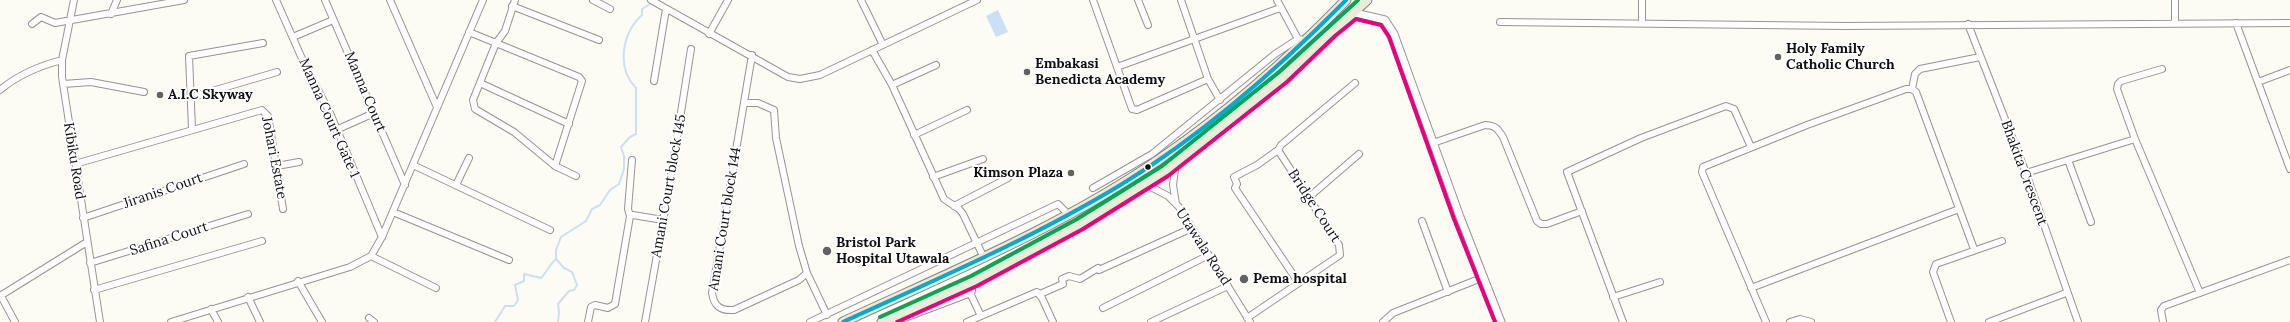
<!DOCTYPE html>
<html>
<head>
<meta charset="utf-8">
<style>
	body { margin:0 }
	canvas { display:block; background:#fcfbf4 }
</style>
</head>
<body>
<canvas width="2290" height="322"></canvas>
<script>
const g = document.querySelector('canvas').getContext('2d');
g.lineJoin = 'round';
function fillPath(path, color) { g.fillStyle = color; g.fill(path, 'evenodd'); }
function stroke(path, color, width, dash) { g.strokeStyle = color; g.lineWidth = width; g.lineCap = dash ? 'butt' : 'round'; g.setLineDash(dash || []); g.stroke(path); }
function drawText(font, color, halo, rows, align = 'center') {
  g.font = font + ' Lora,serif'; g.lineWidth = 4; g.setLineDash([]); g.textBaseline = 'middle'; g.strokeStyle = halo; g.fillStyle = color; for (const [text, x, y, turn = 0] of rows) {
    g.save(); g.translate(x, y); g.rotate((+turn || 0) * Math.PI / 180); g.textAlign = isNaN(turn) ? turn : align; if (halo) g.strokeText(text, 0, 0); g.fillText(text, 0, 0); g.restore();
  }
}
const water = new Path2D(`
	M998 10 1008 32 996 37 986 16Z`);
const stream = new Path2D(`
	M495 322 505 306H514L518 300 515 285 524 281V274L541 278C547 272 549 265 555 260
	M558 322 559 312 558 304 569 291 574 290 577 285 572 272 564 268 556 259V250L561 237 586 221 592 209 600 205 610 190 619 184 624 169V156L621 147 630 137 636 134V88C616 68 622 33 642 15V9L650 4`);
const minor = new Path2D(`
	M74 0 62 60V77L100 322
	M276 0 304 63 330 113 382 237
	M325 0 405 185
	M390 0 436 105
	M515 0 505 31 496 43 473 100 475 109 514 132 555 166 576 176
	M593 0 610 9
	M651 0 788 77 800 79 820 75 977 0
	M861 0 883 45
	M1093 0 1132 109 1137 110 1208 79
	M1138 0 1148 25
	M1181 0 1208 79 1220 100
	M1277 0 1298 39
	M1642 0V23
	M2175 0V23
	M512 6 599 40
	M111 14 117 0
	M1500 22 1845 26 2290 23
	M2236 23 2290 169
	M32 24 41 17 55 23 184 0
	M1968 24 2026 173 2078 322
	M469 32 579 77 582 81 555 166
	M709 34 728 0
	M293 37 333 20
	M872 50 892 85 944 199 959 209 963 214 984 258
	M752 55 712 293C714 306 720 311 734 310L799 280 807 273
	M1117 67 1280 8
	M654 81 666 9
	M2258 82 2290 70
	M480 83 569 124
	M63 84 91 82 144 92
	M892 85 936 65
	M1912 89 1915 74 1920 69 1980 57
	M0 90C19 74 39 66 62 60
	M192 97 277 72
	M746 103H758L774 110 776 138 799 246 807 273 827 315
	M192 129 189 56 263 43
	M336 130 374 113
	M914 135 967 110
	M2135 139 2117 89 2118 84 2121 81 2162 69
	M1433 143 1485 125C1495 125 1498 129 1503 137L1537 221 1541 224H1547L1582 211
	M1278 150 1257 165 1234 177 1237 184 1235 188 1298 282
	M2068 160 2091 222
	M75 164 262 110 268 116 283 209
	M413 165 550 230
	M277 166 299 162
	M1138 173 1145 184 1168 196 1179 207 1250 322
	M2026 173 2135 139 2200 293
	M933 177 983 159
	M456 185 469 158
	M1093 188 1152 154 1275 54 1298 39 1304 40
	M1308 198 1359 154
	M1176 204 1173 185 1176 162
	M954 206 1008 178
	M393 212 509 260
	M630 216 628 209 632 160
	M83 218 244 164
	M1422 221 1448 292
	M371 256 436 288
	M90 263 248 214
	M298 281 322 322
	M1751 288 1959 209
	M94 290 262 241
	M972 290 971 295 981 316
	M1040 294 1063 284 1062 279 1069 276 1080 279 1098 268 1099 270 1192 228
	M0 296 87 242
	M1 296 15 322
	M248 297 260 322
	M1613 297 1660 282
	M1103 308 1209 255
	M211 309 218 322
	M369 318 374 322
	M1247 318 1340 255 1339 245 1278 150 1281 145 1355 83
	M171 322 350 267 371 256 382 237 483 0
	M588 322 591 307 595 305 608 308 615 304 630 216 633 215 663 220
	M645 322 670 182 691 49
	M810 322 1058 204 1068 214
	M894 322 971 293
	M967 322 1037 292 1042 298 1053 322
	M1151 322 1228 286
	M1383 322 1393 313 1484 277
	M1623 322 1567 172 1641 138 1726 106 1734 109 1751 147
	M1766 322 1702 172 1703 167 1807 125 1906 89H1912L1916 92 1974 249
	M1790 322 1800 319 1811 322
	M1951 322 1933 272 1936 264 2002 241
	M1989 322 2066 293
	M2163 322 2161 310 2164 306 2290 260`);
const tertiary = new Path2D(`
	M1355 13 1385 20 1394 34 1460 217 1501 322`);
const primary = new Path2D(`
	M843 322C951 272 1061 227 1160 159 1227 113 1290 58 1346 0
	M882 322 974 281 1080 224 1165 171 1283 77 1367 0`);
const bus1 = new Path2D(`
	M843 322C937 279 1033 238 1122 184 1205 133 1278 69 1346 0`);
const bus2 = new Path2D(`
	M897 322 977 286 1083 229 1168 176 1287 82 1335 36 1356 19 1381 25 1389 37 1454 219 1495 322`);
const bus3 = new Path2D(`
	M880 317 971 276 1077 219 1162 166 1279 72 1358 0`);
const markers = [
	[1778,57,4,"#62625f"],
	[1027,72,4,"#62625f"],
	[160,95,4,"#62625f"],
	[1148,167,3.5,"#0f0f0f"],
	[1071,173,4,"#62625f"],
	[827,251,5,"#62625f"],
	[1244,279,5,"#62625f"]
];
const poiNames = [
	["Holy Family",1786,49],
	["Catholic Church",1786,65],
	["Embakasi",1035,64],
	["Benedicta Academy",1035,80],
	["A.I.C Skyway",168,95],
	["Kimson Plaza",1063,173,"right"],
	["Bristol Park",836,243],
	["Hospital Utawala",836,259],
	["Pema hospital",1253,279]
];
const streetNames = [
	["Manna Court",365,92,67],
	["Manna Court Gate 1",329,118,66],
	["Johari Estate",274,158,79],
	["Kibiku Road",74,161,81],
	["Bhakita Crescent",2024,173,70],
	["Amani Court block 145",669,186,-80],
	["Jiranis Court",163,191,-19],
	["Bridge Court",1314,206,57],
	["Amani Court block 144",725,219,-81],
	["Safina Court",169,239,-18],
	["Utawala Road",1203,247,57]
];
fillPath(water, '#cbe0f5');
stroke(stream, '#cbe0f5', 2);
stroke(minor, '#969592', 8);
stroke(tertiary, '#969592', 9);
stroke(primary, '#83837f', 11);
stroke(minor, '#fffefd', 6);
stroke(tertiary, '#fffefd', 7);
stroke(primary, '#eceada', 9);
stroke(bus1, '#00a9ce', 4);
stroke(bus2, '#e5007d', 4);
stroke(bus3, '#00a651', 4);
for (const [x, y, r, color] of markers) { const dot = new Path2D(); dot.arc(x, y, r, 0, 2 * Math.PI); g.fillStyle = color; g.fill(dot); stroke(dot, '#fff', 1.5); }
drawText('bold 14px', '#0f0f0f', '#fff', poiNames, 'left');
drawText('14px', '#0f0f0f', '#fff', streetNames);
</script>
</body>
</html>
